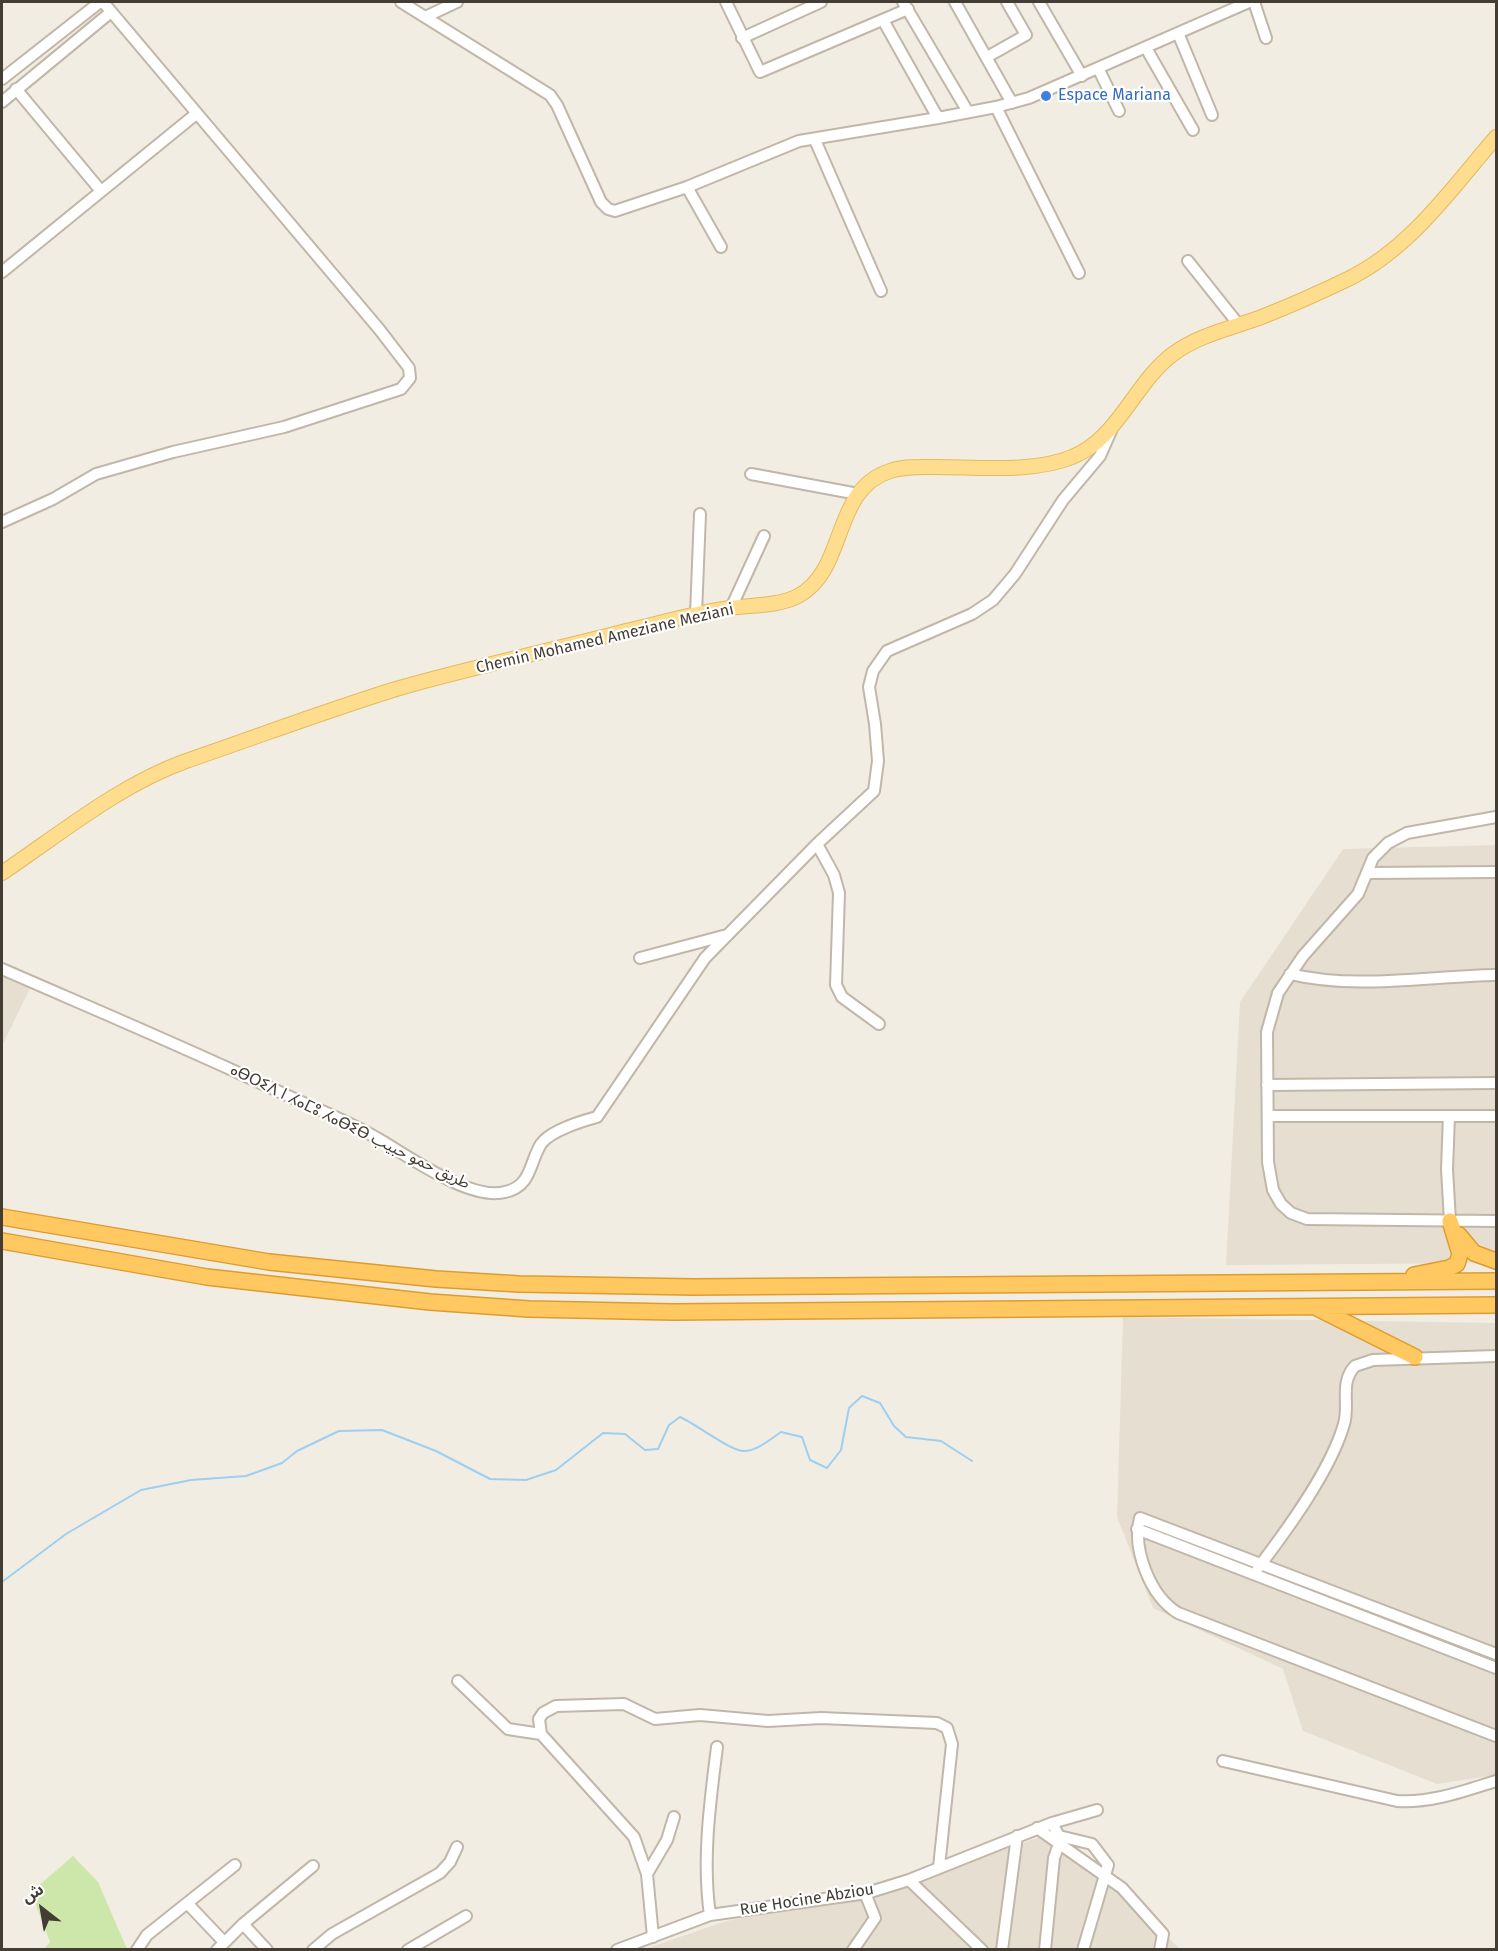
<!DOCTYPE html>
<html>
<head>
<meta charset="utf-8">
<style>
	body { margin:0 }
	#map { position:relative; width:1498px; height:1951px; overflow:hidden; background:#f2ede3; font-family:"Fira Sans","Noto Sans Arabic",sans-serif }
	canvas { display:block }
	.frame { position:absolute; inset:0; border:3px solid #433d33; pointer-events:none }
	.north { position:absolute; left:12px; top:1879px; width:60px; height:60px; -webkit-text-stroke:4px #fff; paint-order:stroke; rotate:329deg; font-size:16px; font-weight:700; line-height:24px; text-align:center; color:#433d33 }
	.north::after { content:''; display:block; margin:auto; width:21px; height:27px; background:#433d33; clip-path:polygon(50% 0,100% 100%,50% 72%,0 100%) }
</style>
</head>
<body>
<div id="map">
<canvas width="1498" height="1951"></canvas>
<div class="frame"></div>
<div class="north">ش</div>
</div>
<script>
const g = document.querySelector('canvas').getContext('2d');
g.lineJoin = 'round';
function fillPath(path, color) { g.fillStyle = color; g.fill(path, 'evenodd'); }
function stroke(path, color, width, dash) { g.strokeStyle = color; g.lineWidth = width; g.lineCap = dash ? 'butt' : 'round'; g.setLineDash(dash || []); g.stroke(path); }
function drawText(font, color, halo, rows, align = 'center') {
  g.font = font + ' "Fira Sans","Noto Sans Arabic","Noto Sans Tifinagh",sans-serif'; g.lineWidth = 4.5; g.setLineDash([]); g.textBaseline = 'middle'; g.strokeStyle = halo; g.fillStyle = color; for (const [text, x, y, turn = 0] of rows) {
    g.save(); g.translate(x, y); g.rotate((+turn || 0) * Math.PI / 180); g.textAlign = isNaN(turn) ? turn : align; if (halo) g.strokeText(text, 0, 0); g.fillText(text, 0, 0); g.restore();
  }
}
const residential = new Path2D(`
	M1496 845V1263L1226 1265 1240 1002 1343 849Z
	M2 962 35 978 2 1046Z
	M1123 1317 1496 1323V1775L1437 1784 1303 1731 1283 1669 1153 1608 1117 1517Z
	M1042 1836 1135 1905 1181 1950H642L726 1921 867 1896 943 1872Z`);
const green = new Path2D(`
	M73 1856 98 1882 127 1949H44L50 1942 31 1892Z`);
const stream = new Path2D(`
	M2 1582 66 1534 141 1490 191 1480 246 1476 282 1463 297 1451 339 1431 382 1430 436 1451 490 1479 526 1480 556 1470 603 1433 625 1434 645 1450 658 1449 669 1425 680 1417C696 1424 729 1450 743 1451 755 1452 771 1439 781 1432L802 1437 810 1460 827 1468 841 1450 849 1408 862 1396 880 1403 894 1426 906 1437 941 1441 972 1461`);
const minor = new Path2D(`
	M401 2 550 95 557 105 601 202 608 209 615 211 687 187 799 141 938 118 996 107 1029 98 1249 2
	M726 2 760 72 908 9
	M903 2 968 112
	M955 2 1012 103
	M1039 2 1082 76
	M1254 2 1266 38
	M425 17 457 2
	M883 20 938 118
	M1178 33 1212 115
	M742 38 821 2
	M1146 48 1193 130
	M987 57 1026 35 1007 2
	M1098 68 1119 111
	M2 79 100 2
	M16 89 101 191
	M2 102 111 12
	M996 107 1079 273
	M815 140 881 291
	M687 187 721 247
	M1188 261 1239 325
	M2 272 196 114
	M751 474 858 494
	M2 522 53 499 96 474 173 452 284 427 401 389 410 378 409 368 379 329 103 2
	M731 608 764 536
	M696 614 700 514
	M1496 817 1407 833 1388 843 1373 858 1358 894 1303 956 1278 993 1267 1032 1268 1162 1273 1190 1281 1204 1291 1213 1307 1219 1496 1221
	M817 844 834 875 839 893 836 985 842 997 879 1024
	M1369 873 1496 872
	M640 958 727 935
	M2 969C96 1010 191 1050 284 1094 316 1109 351 1122 382 1141 411 1158 471 1201 505 1192 532 1186 529 1163 541 1144 550 1131 582 1121 597 1117L705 958 817 844 874 791 878 761 875 724 869 687 873 671 887 651 972 614 993 600 1015 574 1063 500 1100 456 1111 431
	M1290 974C1356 990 1429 976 1496 975
	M1267 1085 1496 1083
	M1268 1116H1496
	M1449 1116 1447 1169 1450 1221
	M1137 1529 1496 1668
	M1258 1568C1287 1530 1331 1470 1344 1424 1350 1404 1339 1383 1355 1366L1373 1360 1496 1356
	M1496 1654 1140 1518C1132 1549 1150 1596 1178 1613L1496 1736
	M458 1681 508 1729 541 1734 634 1837 647 1874 653 1937
	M541 1734 539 1719 543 1713 556 1706 624 1704 655 1719 700 1715 768 1721 821 1718 937 1723 947 1728 952 1744 939 1867
	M1223 1761 1397 1801C1432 1803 1464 1791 1496 1781
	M1052 1823 1059 1836 1092 1844 1108 1865 1083 1950
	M1037 1828 1122 1888 1163 1934 1160 1950
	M647 1874 667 1840 674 1817
	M909 1880 982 1950
	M187 1903 224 1942
	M710 1915C702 1860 710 1802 717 1747
	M243 1924 267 1950
	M137 1950 147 1935 235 1865
	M217 1950 243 1924 313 1866
	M313 1950 332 1934 440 1873 450 1862 457 1847
	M408 1950 466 1916
	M617 1950 710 1915 867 1893 909 1880 1052 1823 1097 1810
	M853 1950 875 1918 865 1893
	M1002 1950 1017 1836
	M1045 1950 1054 1858 1059 1844`);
const major = new Path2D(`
	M2 873C60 834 119 785 186 761 256 737 325 711 396 689 471 667 550 651 626 631 661 623 695 613 730 608 752 605 779 606 798 596 848 569 831 490 890 471 905 466 921 467 936 467 977 467 1034 473 1072 457 1118 439 1135 382 1173 354 1200 334 1233 328 1264 316 1292 305 1321 292 1348 279 1410 249 1452 188 1496 137`);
const highway = new Path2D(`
	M2 1217 269 1262 436 1279 519 1284 694 1287 1496 1281
	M1459 1235 1474 1253 1496 1261
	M2 1241 207 1277 430 1302 529 1309 673 1312 1496 1305
	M1414 1275 1449 1268 1457 1264 1460 1254 1450 1221
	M1317 1308 1415 1357`);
const markers = [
	[1046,96,6,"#3f7fe0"]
];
const shopNames = [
	["Espace Mariana",1058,96]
];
const streetNames = [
	["Chemin Mohamed Ameziane Meziani",605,639,-13],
	["ⴰⴱⵔⵉⴷ ⵏ ⵃⴰⵎⵓ ⵃⴰⴱⵉⴱ طريق حمو حبيب",350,1127,26],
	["Rue Hocine Abziou",807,1900,-9]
];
fillPath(residential, '#e6dfd1');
fillPath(green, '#cde7aa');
stroke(stream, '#9dcff0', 2);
stroke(minor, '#c0b7a8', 14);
stroke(major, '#e4ba5e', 16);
stroke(highway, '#de9c30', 18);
stroke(minor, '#fff', 10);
stroke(major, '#ffdd8e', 14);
stroke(highway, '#ffc860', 15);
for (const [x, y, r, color] of markers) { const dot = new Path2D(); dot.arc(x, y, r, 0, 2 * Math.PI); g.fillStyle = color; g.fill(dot); stroke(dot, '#fff', 2); }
drawText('16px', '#366cbe', '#fff', shopNames, 'left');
drawText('16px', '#433d33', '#fff', streetNames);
</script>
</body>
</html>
